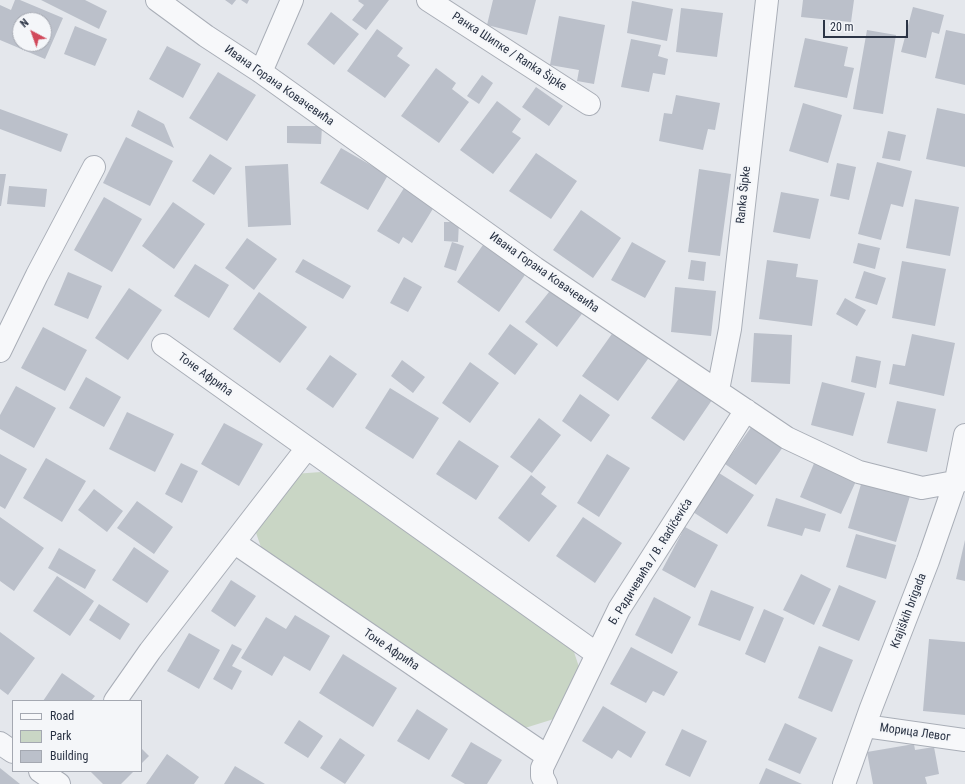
<!DOCTYPE html>
<html>
<head>
<meta charset="utf-8">
<style>
	body { margin:0 }
	#map { position:relative; width:965px; height:784px; overflow:hidden; background:#e4e7ec; font-family:"Roboto Condensed",sans-serif }
	canvas { display:block }
	.legend { position:absolute; left:12px; top:700px; width:130px; height:72px; box-sizing:border-box; background:#f4f6f9; border:1px solid #a4a8b1; margin:0; padding:5px 7px; list-style:none; font-size:12px; color:#2b3445 }
	.legend li { display:flex; align-items:center; gap:8px; height:20px }
	.legend b { width:20px; border:1px solid #a4a8b1 }
	.north { position:absolute; left:12px; top:12px; width:40px; height:40px; box-sizing:border-box; background:#f4f6f9; border:1px solid #a4a8b1; border-radius:50%; rotate:319deg; font-size:11px; font-weight:700; line-height:16px; text-align:center; color:#2b3445 }
	.north::after { content:''; display:block; margin:auto; width:14px; height:18px; background:#d1495b; clip-path:polygon(50% 0,100% 100%,50% 72%,0 100%) }
	.scale { position:absolute; left:823px; top:20px; width:85px; height:18px; box-sizing:border-box; border:2px solid #2b3445; border-top:0; padding-left:5px; font-size:12px; line-height:14px; white-space:nowrap; color:#2b3445; -webkit-text-stroke:3px #f4f6f9; paint-order:stroke }
</style>
</head>
<body>
<div id="map">
<canvas width="965" height="784"></canvas>
<ul class="legend">
<li><b style="height:5px;background:#f7f8fa"></b>Road</li>
<li><b style="height:11px;background:#c9d6c5"></b>Park</li>
<li><b style="height:11px;background:#bbc0ca"></b>Building</li>
</ul>
<div class="north">N</div>
<div class="scale">20 m</div>
</div>
<script>
const g = document.querySelector('canvas').getContext('2d');
g.lineJoin = 'round';
function fillPath(path, color) { g.fillStyle = color; g.fill(path, 'evenodd'); }
function stroke(path, color, width, dash) { g.strokeStyle = color; g.lineWidth = width; g.lineCap = dash ? 'butt' : 'round'; g.setLineDash(dash || []); g.stroke(path); }
function drawText(font, color, halo, rows, align = 'center') {
  g.font = font + ' "Roboto Condensed",sans-serif'; g.lineWidth = 3.5; g.setLineDash([]); g.textBaseline = 'middle'; g.strokeStyle = halo; g.fillStyle = color; for (const [text, x, y, turn = 0] of rows) {
    g.save(); g.translate(x, y); g.rotate((+turn || 0) * Math.PI / 180); g.textAlign = isNaN(turn) ? turn : align; if (halo) g.strokeText(text, 0, 0); g.fillText(text, 0, 0); g.restore();
  }
}
const green = new Path2D(`
	M321 472 573 649 581 673 557 718 525 728 263 553 254 527 294 474Z`);
const building = new Path2D(`
	M15 0H20L63 18 45 59 0 40V5L11 10ZM20 20H44V44H20Z
	M41 0H85L107 11 99 29Z
	M225 0H236L232 5Z
	M241 0H249L247 4Z
	M359 0H389L366 30 352 20 364 5 358 1Z
	M493 0H536L527 35 487 25Z
	M803 0H854L851 22 801 17Z
	M632 1 673 9 667 41 627 33Z
	M913 7 944 15 939 34 932 32 926 58 901 52Z
	M681 8 723 13 717 57 676 52Z
	M331 12 359 34 334 65 307 44Z
	M559 16 605 25 594 84 577 81 579 70 550 65Z
	M75 26 107 39 95 66 64 54Z
	M377 29 403 48 397 56 410 65 385 98 347 71Z
	M867 30 896 35 883 114 853 109Z
	M946 30 965 34V85L935 78Z
	M805 38 848 47 844 66 854 68 847 98 794 87Z
	M631 39 661 45 658 56 668 59 665 75 653 73 649 92 621 87Z
	M167 46 201 64 183 98 149 79Z
	M436 68 456 83 452 89 469 102 439 143 401 116Z
	M218 72 256 95 227 141 189 118Z
	M482 75 493 83 479 104 467 96Z
	M536 87 563 106 549 126 522 107Z
	M676 95 720 103 715 130 708 129 703 150 659 141 664 113 672 114Z
	M497 101 521 119 512 132 521 138 493 174 460 150Z
	M803 103 842 115 828 163 789 151Z
	M937 108 965 114V167L926 159Z
	M0 109 68 134 61 152 0 129Z
	M138 110 164 124 174 148 131 126Z
	M287 126H322L321 144 287 143Z
	M888 131 906 135 900 161 882 158Z
	M126 137 173 161 150 206 103 183Z
	M341 148 388 175 368 210 320 183Z
	M536 153 577 181 551 219 509 191Z
	M210 154 232 168 214 195 192 181Z
	M877 162 912 171 903 207 891 204 881 240 858 234Z
	M837 163 856 167 849 200 830 196Z
	M288 164 291 225 248 227 245 166Z
	M699 169 731 174 720 256 688 252Z
	M0 174H6L1 206H0Z
	M9 186 47 189 45 207 7 204Z
	M404 188 434 207 412 243 403 237 399 244 377 231Z
	M781 192 819 199 810 239 773 232Z
	M104 197 142 219 112 272 74 250Z
	M915 199 959 207 950 256 906 248Z
	M173 202 205 224 174 269 142 246Z
	M581 210 621 238 593 278 553 250Z
	M444 222H459L458 242 444 241Z
	M247 238 277 259 254 290 225 268Z
	M452 242 464 246 456 271 444 267Z
	M485 242 527 272 499 312 457 282Z
	M632 242 666 261 645 298 611 280Z
	M858 243 880 248 875 269 853 263Z
	M303 259 351 286 343 299 295 272Z
	M691 260 706 262 704 281 688 279Z
	M767 260 798 264 796 277 818 280 812 326 759 319Z
	M902 261 946 269 935 326 892 318Z
	M195 264 229 285 209 318 174 296Z
	M864 271 886 278 877 305 855 298Z
	M68 272 102 286 88 319 54 305Z
	M404 277 422 287 408 312 390 303Z
	M553 287 584 311 557 347 525 322Z
	M675 287 716 291 711 336 671 332Z
	M129 288 162 310 128 360 95 338Z
	M259 292 307 327 280 363 233 329Z
	M845 298 866 310 857 326 836 314Z
	M510 324 538 344 515 375 488 354Z
	M43 327 87 350 65 391 21 368Z
	M614 331 650 356 618 401 582 376Z
	M754 333 792 335 790 384 751 382Z
	M912 334 955 343 944 396 889 384 893 364 905 366Z
	M330 355 357 374 333 408 306 389Z
	M856 356 881 361 876 388 851 382Z
	M402 360 425 377 413 393 391 376Z
	M470 362 499 383 470 423 442 403Z
	M86 377 121 397 104 427 69 408Z
	M680 377 712 400 684 441 651 418Z
	M822 382 865 393 853 436 811 425Z
	M16 386 56 408 34 448 0 429V415Z
	M390 388 439 418 413 459 365 428Z
	M580 394 610 415 591 442 562 421Z
	M897 401 936 409 927 452 887 443Z
	M127 412 174 434 155 472 109 449Z
	M539 418 561 435 532 473 510 457Z
	M224 423 263 444 239 486 201 464Z
	M752 426 783 447 756 485 725 464Z
	M459 440 499 466 476 500 436 474Z
	M0 454 27 469 5 509 0 506Z
	M607 454 630 468 599 517 577 503Z
	M46 458 86 481 62 522 23 498Z
	M815 461 857 479 841 514 800 497Z
	M181 463 198 471 182 503 165 494Z
	M719 473 754 495 727 534 693 512Z
	M531 475 546 487 541 494 557 506 529 542 498 518Z
	M862 481 910 496 896 542 848 528Z
	M94 489 123 511 107 532 78 510Z
	M776 498 826 514 820 532 805 528 802 536 767 526Z
	M137 501 173 527 154 554 117 528Z
	M0 517 44 548 14 591 0 581Z
	M583 517 622 543 595 583 556 556Z
	M685 527 718 545 695 588 662 570Z
	M856 534 896 545 886 579 846 567Z
	M965 540V581L956 579Z
	M134 547 169 571 147 603 112 580Z
	M59 548 96 570 85 589 48 568Z
	M801 574 831 589 814 625 783 610Z
	M57 576 94 601 70 636 33 611Z
	M231 580 256 596 235 627 211 611Z
	M839 585 876 601 859 641 822 626Z
	M711 590 754 607 740 641 698 625Z
	M654 597 691 617 672 654 635 635Z
	M99 604 130 624 120 640 89 620Z
	M764 609 784 618 765 663 745 654Z
	M295 615 330 636 310 671 284 656 272 676 241 658 266 617 286 629Z
	M0 632 35 658 8 695 0 689Z
	M189 633 220 650 199 689 167 671Z
	M929 639 965 642V715L923 711Z
	M232 644 242 649 232 666 242 671 232 690 213 679Z
	M819 646 853 660 832 712 798 698Z
	M631 647 678 672 664 696 653 691 646 703 610 684Z
	M343 654 397 688 373 727 319 693Z
	M62 673 95 696 91 701H43Z
	M603 706 646 732 631 758 618 750 612 759 582 741Z
	M417 709 448 729 429 760 397 741Z
	M299 720 323 736 308 758 284 743Z
	M785 723 817 738 800 774 768 760Z
	M682 729 707 741 690 777 665 765Z
	M340 738 365 755 345 784 320 768Z
	M471 742 502 760 487 784H465L451 776Z
	M914 744 915 750 934 747 939 774 925 777 927 784H873L867 752Z
	M141 748 149 756 141 764Z
	M167 754 199 777 194 784H146Z
	M235 766 265 784H224Z
	M0 768 20 784H0Z
	M766 768 802 784H759Z
	M90 771H134L121 784H103Z`);
const street = new Path2D(`
	M157 0 206 36 261 72 535 268 787 438 859 472 922 488 965 480
	M428 0 589 104
	M261 72 292 0
	M163 345 597 654
	M0 351 37 275 94 167
	M718 390 730 329 767 0
	M235 543 547 756
	M115 701 150 651 307 448
	M865 726 965 740
	M0 743 13 752
	M40 771 59 784
	M546 784 542 776V768L619 609 746 410
	M844 784 871 708 928 561 956 480 965 435`);
const streetNames = [
	["Ранка Шипке / Ranka Šipke",509,52,33],
	["Ивана Горана Ковачевића",279,86,35],
	["Ranka Šipke",744,195,-84],
	["Ивана Горана Ковачевића",544,273,35],
	["Тоне Афрића",205,375,36],
	["Б. Радичевића / B. Radičevića",651,562,-58],
	["Krajiških brigada",909,611,-69],
	["Тоне Афрића",391,650,34],
	["Морица Левог",915,733,8]
];
fillPath(green, '#c9d6c5');
fillPath(building, '#bbc0ca');
stroke(street, '#a9aeb7', 24);
stroke(street, '#f7f8fa', 22);
drawText('12px', '#2b3445', '#f4f6f9', streetNames);
</script>
</body>
</html>
